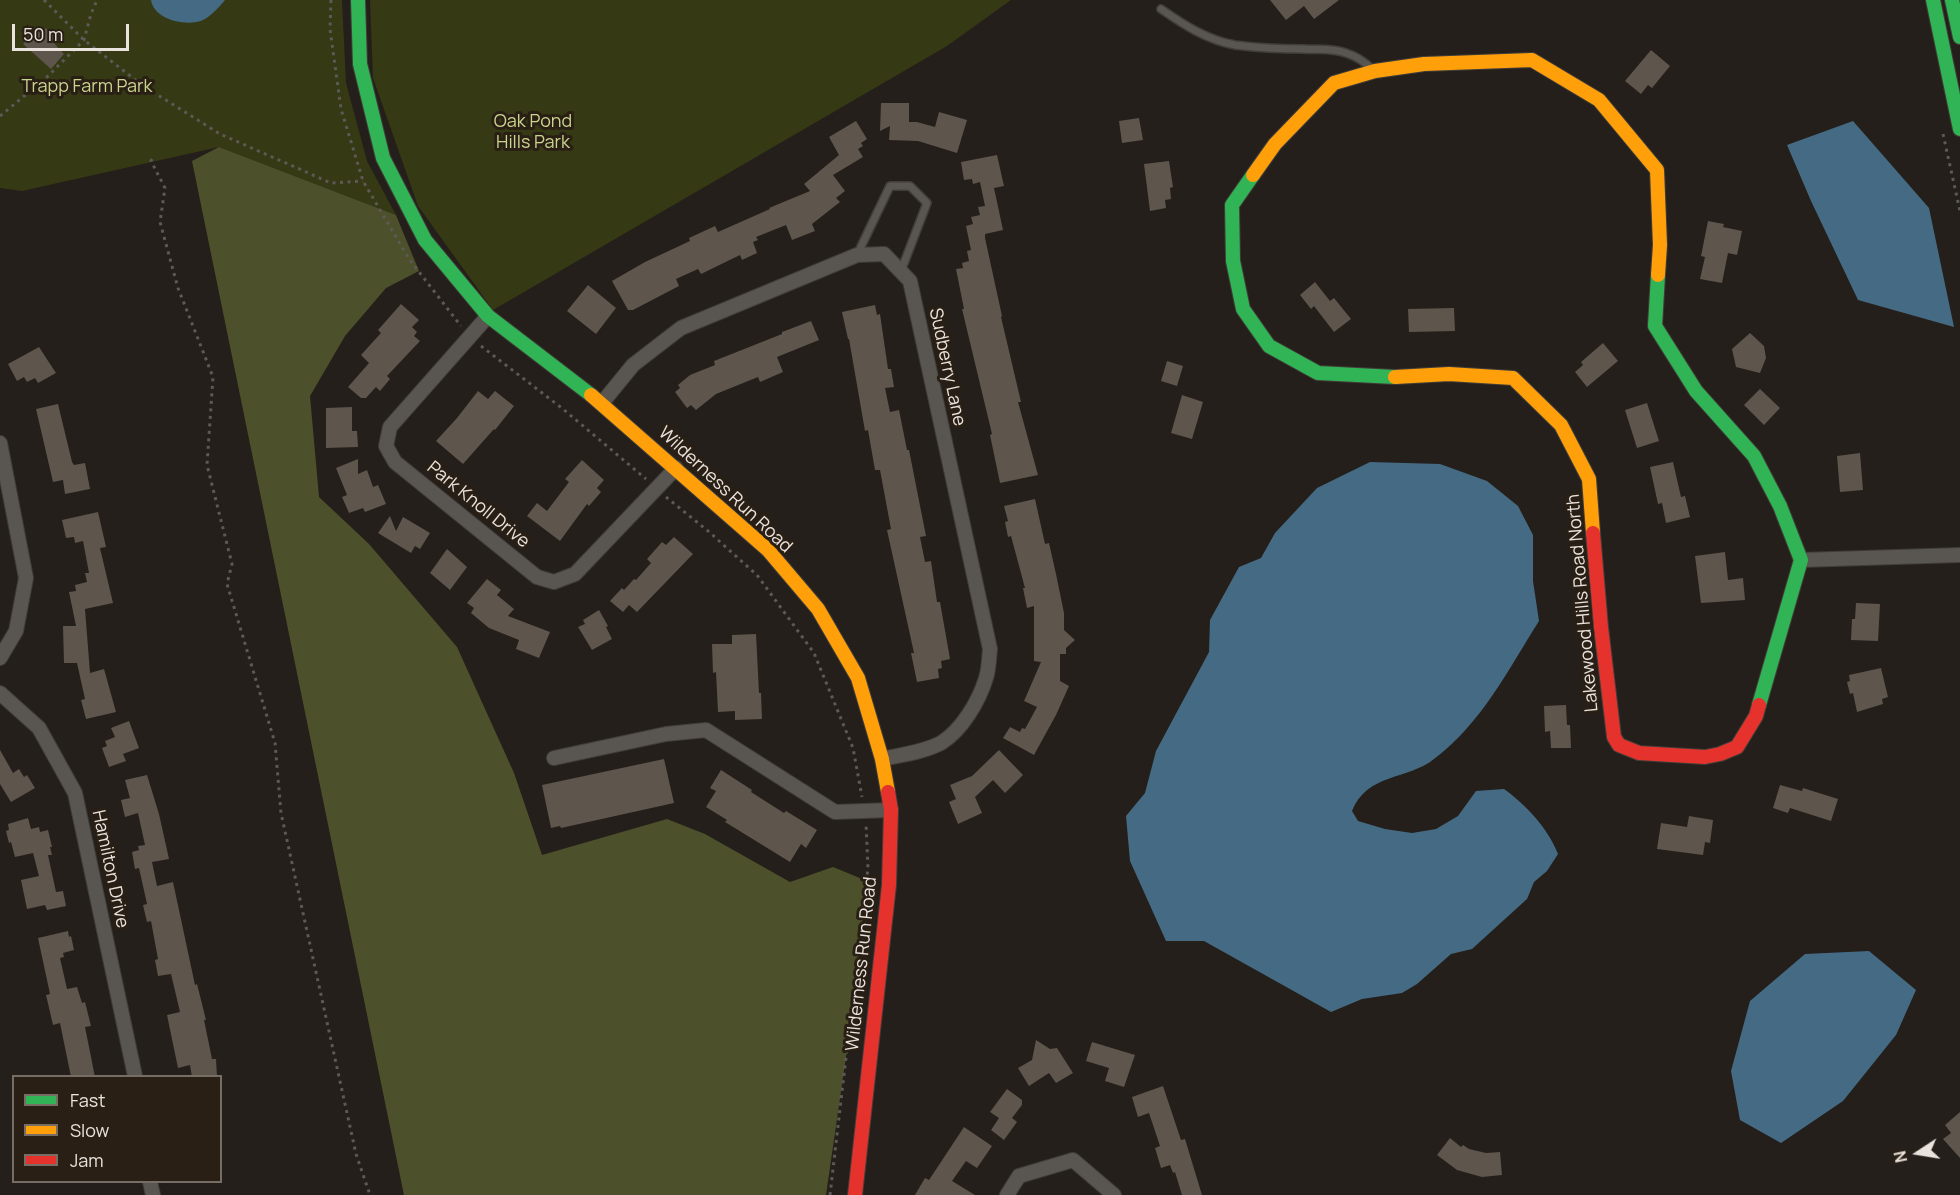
<!DOCTYPE html>
<html>
<head>
<meta charset="utf-8">
<style>
	body { margin:0 }
	#map { position:relative; width:1960px; height:1195px; overflow:hidden; background:#241f1a; font-family:Manrope,sans-serif }
	canvas { display:block }
	.legend { position:absolute; left:12px; top:1075px; width:210px; height:108px; box-sizing:border-box; background:#291f15; border:2px solid #766d65; margin:0; padding:8px 10px; list-style:none; font-size:18px; color:#eae3dd }
	.legend li { display:flex; align-items:center; gap:12px; height:30px }
	.legend b { width:30px; border:2px solid #766d65 }
	.north { position:absolute; left:1888px; top:1123px; width:60px; height:60px; -webkit-text-stroke:4px #291f15; paint-order:stroke; rotate:258deg; font-size:16px; font-weight:700; line-height:24px; text-align:center; color:#eae3dd }
	.north::after { content:''; display:block; margin:auto; width:21px; height:27px; background:#eae3dd; clip-path:polygon(50% 0,100% 100%,50% 72%,0 100%) }
	.scale { position:absolute; left:12px; top:24px; width:117px; height:27px; box-sizing:border-box; border:3px solid #eae3dd; border-top:0; padding-left:8px; font-size:18px; line-height:21px; white-space:nowrap; color:#eae3dd; -webkit-text-stroke:4px #291f15; paint-order:stroke }
</style>
</head>
<body>
<div id="map">
<canvas width="1960" height="1195"></canvas>
<ul class="legend">
<li><b style="height:8px;background:#30b455"></b>Fast</li>
<li><b style="height:8px;background:#ff9f0a"></b>Slow</li>
<li><b style="height:8px;background:#e5322d"></b>Jam</li>
</ul>
<div class="north">N</div>
<div class="scale">50 m</div>
</div>
<script>
const g = document.querySelector('canvas').getContext('2d');
g.lineJoin = 'round';
function fillPath(path, color) { g.fillStyle = color; g.fill(path, 'evenodd'); }
function stroke(path, color, width, dash) { g.strokeStyle = color; g.lineWidth = width; g.lineCap = dash ? 'butt' : 'round'; g.setLineDash(dash || []); g.stroke(path); }
function drawText(font, color, halo, rows, align = 'center') {
  g.font = font + ' Manrope,sans-serif'; g.lineWidth = 6; g.setLineDash([]); g.textBaseline = 'middle'; g.strokeStyle = halo; g.fillStyle = color; for (const [text, x, y, turn = 0] of rows) {
    g.save(); g.translate(x, y); g.rotate((+turn || 0) * Math.PI / 180); g.textAlign = isNaN(turn) ? turn : align; if (halo) g.strokeText(text, 0, 0); g.fillText(text, 0, 0); g.restore();
  }
}
const green = new Path2D(`
	M0 0H342L346 83 367 161 396 215 219 147 22 191 0 188Z
	M370 0H1011L947 46 493 310 418 206 373 78Z`);
const forest = new Path2D(`
	M219 147 396 215 419 271 386 288 345 336 310 396 319 497 369 544 457 647 514 773 542 855 667 819 705 834 790 882 833 867 867 881 852 1015 826 1195H404L192 161Z`);
const water = new Path2D(`
	M151 0H225C220 6 210 17 203 20 187 27 154 20 151 0Z
	M1853 121 1929 208 1954 327 1858 300 1811 201 1787 145Z
	M1370 462 1440 464 1487 481 1518 506 1533 535V581L1539 621C1508 670 1481 724 1434 759 1408 780 1367 773 1352 811L1358 821 1385 829 1412 833 1436 829 1458 816 1476 791 1504 789C1526 805 1548 828 1558 854L1547 871 1534 882 1527 899 1472 949 1451 954 1417 984 1402 993 1362 999 1331 1012 1204 941H1166L1130 861 1126 816 1145 793 1156 751 1209 652 1210 620 1239 567 1261 558 1275 533 1317 488Z
	M1869 951 1916 990 1896 1035 1843 1101 1781 1143 1740 1120 1731 1071 1750 1001 1805 954Z`);
const building = new Path2D(`
	M1270 0H1339L1314 19 1304 6 1286 20Z
	M46 28 56 37 52 41 64 54 51 69 23 44 36 29 41 34Z
	M1651 50 1670 66 1652 88 1648 85 1641 94 1625 81Z
	M881 103H909V122H917L935 127 939 112 967 120 957 153 918 141 889 140 890 126 880 131Z
	M1139 118 1143 140 1122 143 1119 121Z
	M856 121 867 139 861 143 863 146 858 149 863 157 833 175 845 191 836 198 840 202 812 224 815 231 792 240 786 225 756 237 758 240 753 242 757 253 742 260 740 255 701 274 698 269 676 279 679 286 633 310H628L612 281 645 262 690 241 689 238 715 226 718 232 770 209 769 208 810 191 804 184 839 155 829 137Z
	M997 155 1004 186 994 188 1003 230 985 234V238L1002 316 1001 317 1021 402H1018L1038 475 1000 483 990 435 992 434 962 309H964L956 269 963 268 962 263 969 261 967 251 971 250 966 226 973 224 971 217 980 215 978 207 985 206 980 182 973 184 972 179 964 180 961 162Z
	M1169 161 1173 187 1170 188 1171 199 1165 200 1166 208 1150 211 1144 164Z
	M1708 221 1724 224 1723 227 1742 231 1737 255 1728 253 1722 283 1700 279 1705 257 1701 256Z
	M1315 282 1330 301 1334 298 1351 319 1334 332 1314 306 1311 309 1300 295Z
	M588 285 616 308 596 334 567 311Z
	M401 304 419 320 412 327 417 332 414 336 420 341 387 376 390 379 380 391 376 387 366 398H361L348 387 369 363 361 355 381 333 378 330Z
	M875 305 877 315 880 314 888 369H891L894 387 885 388 890 412 899 410 907 450H909L926 536 920 537 925 562 931 561 937 602H940L950 659 941 661 942 668 938 669 939 678 917 682 911 653H914L887 530 891 529 880 470H875L868 430 865 431 849 339H848L842 312Z
	M1454 308 1455 331 1409 332 1408 309Z
	M811 321 819 340 777 357 783 372 760 382 758 377 716 394 696 410 691 405 687 408 675 392 680 388 678 385 690 375 715 365 714 361 782 334V332Z
	M1750 333 1764 346 1766 358 1760 373 1736 367 1732 349Z
	M1603 343 1618 361 1587 387 1575 372 1583 365 1581 362Z
	M39 347 56 373 38 383 35 378 27 382 24 377 17 381 8 364Z
	M1167 361 1183 366 1177 386 1161 381Z
	M1760 389 1780 408 1764 425 1744 405Z
	M478 391 488 399 495 391 514 406 495 430 494 429 463 464 436 441 457 418Z
	M1182 395 1203 402 1192 439 1171 433Z
	M1647 403 1659 441 1637 448 1625 410Z
	M58 404 72 462 74 465 85 463 90 489 65 494 63 480 53 482 36 409Z
	M352 407V431H357L358 447 326 448V408Z
	M1860 453 1863 490 1840 492 1837 456Z
	M358 459V474L367 470 373 487 378 485 386 504 365 512 363 508 349 513 342 497 347 495 336 468Z
	M582 460 604 480 597 488 601 492 589 506 587 504 560 541 527 516 537 503 547 511 569 482 565 479Z
	M1673 462 1681 497 1685 496 1690 517 1666 523 1662 503 1658 504 1650 467Z
	M1035 499 1045 544 1049 543 1056 574 1064 613V630L1075 640 1066 648V654H1060V681L1069 686 1056 715 1034 755 1003 738 1010 727 1020 732 1022 728 1025 729 1037 707 1024 701 1041 662 1034 661V606L1027 608 1023 588H1025L1011 536 1008 537 1005 522 1008 521 1004 506Z
	M98 512 106 547 100 548 113 603 85 609 90 673 104 669 116 712 86 719 81 700 85 699 77 663H64L63 626H76L69 592 76 591 75 585 87 582 85 573H89L83 541 75 543 74 537 66 538 62 520Z
	M390 516 396 531 403 517 430 533 420 549 415 546 411 553 378 533Z
	M674 537 693 554 637 612 629 605 623 612 610 601 622 588 624 590 634 579 636 580 651 563 647 559 662 542 666 545Z
	M447 549 467 567 450 590 430 573Z
	M1725 552 1728 580 1743 578 1745 600 1701 603 1695 556Z
	M487 579 501 590 497 595 514 609 508 616 550 632 539 658 516 649 519 640 489 628 471 613 474 608 467 603Z
	M1856 603 1880 604 1878 641 1851 640 1852 619H1855Z
	M599 610 608 626 606 627 612 639 592 650 578 627 585 624 583 620Z
	M756 634 759 693H761L762 719 735 720V711L718 712 716 672 713 673 712 644H732V635Z
	M1881 668 1888 697 1882 699 1883 704 1857 712 1853 693 1850 694 1847 682 1850 681 1849 675Z
	M1566 705 1567 725H1570L1571 748H1551L1550 731 1545 732 1544 706Z
	M129 721 139 748 123 754 126 761 109 767 102 748 107 746 105 741 115 737 111 728Z
	M0 750 13 773 19 769 24 777 27 775 35 788 11 802 0 784Z
	M999 750 1023 775 1005 793 993 780 975 797 982 813 958 824 949 802 956 799 950 785 972 776Z
	M664 759 674 803 561 828 560 826 551 828 542 785Z
	M721 770 752 790 751 792 784 813 786 811 817 830 806 848 801 844 790 862 725 822 727 820 706 807 716 791 710 788Z
	M147 775 159 814 169 859 152 862 157 886 173 882 195 985 197 984 206 1020H204L212 1059H216L217 1077H192L190 1065 178 1068 167 1015 180 1012 171 974 158 976 155 960 158 959 151 921 147 922 143 905 147 904 139 868 135 869 132 852 139 850 138 846 145 845 138 813 125 817 121 800 130 798 125 780Z
	M1780 785 1802 791 1803 788 1838 799 1831 821 1790 808 1788 813 1773 808Z
	M1689 816 1713 820 1710 843 1705 842 1703 855 1657 849 1661 823 1687 827Z
	M28 818 31 829 39 827 40 832 48 830 52 847H50L52 855H48L56 892 63 891 66 906 47 910 45 905 27 909 21 880 39 876 33 853 15 857 11 842 9 843 6 831 9 830 8 824Z
	M68 931 69 937 71 936 74 950 63 953 64 957 60 958 67 989 77 987 82 1003 85 1002 91 1026 85 1027 95 1077H71L60 1023 53 1025 46 995 50 994 38 938Z
	M1036 1040 1050 1049 1057 1048 1073 1073 1056 1083 1049 1073 1029 1086 1018 1068 1032 1060Z
	M1092 1042 1135 1055 1124 1087 1105 1081 1109 1068 1086 1061Z
	M1163 1086 1181 1140 1185 1139 1202 1195H1182L1175 1172 1173 1173 1170 1165 1161 1168 1155 1148 1160 1146 1149 1113 1138 1117 1132 1097Z
	M1007 1089 1022 1100V1105L1012 1118 1017 1122 1004 1140 991 1130 999 1118 990 1112Z
	M1960 1112V1158L1943 1139 1951 1133 1945 1125Z
	M964 1127 992 1146 977 1168 966 1161 952 1181 975 1195H915L925 1178 929 1180Z
	M1450 1138 1461 1147 1463 1145 1469 1149 1486 1153 1500 1152 1502 1175 1482 1177 1457 1170 1437 1155Z`);
const path = new Path2D(`
	M44 0 84 40 142 85 220 134 331 183 363 181
	M331 0 330 29 341 109 363 181 409 259 461 326
	M0 116 46 78 84 40 91 14 97 0
	M1943 134 1960 211
	M152 159 151 161 165 188 160 222 178 288 213 377 207 465 232 564 227 584 275 743 281 813 356 1154 370 1195
	M481 346 563 409 646 479
	M666 497 708 531 757 575 814 653 853 748 862 797
	M830 1195 868 868 866 824`);
const lane = new Path2D(`
	M1161 9C1184 25 1207 40 1235 45 1258 48 1281 49 1304 49 1318 50 1332 48 1346 53 1356 56 1365 62 1373 70
	M857 255 890 186H910L927 203 901 271`);
const street = new Path2D(`
	M488 316 390 427 386 446 395 462 537 577 554 582 575 574 676 468
	M602 403 633 365 681 328 857 255 884 254 910 281 990 649C989 658 989 669 986 678 979 701 962 730 941 743 924 752 900 755 882 759
	M0 443 26 578 16 631 0 658
	M1801 560 1960 555
	M0 693 39 728 75 793 135 1076
	M554 758 666 734 706 730 835 812 891 810
	M150 1182 153 1195
	M1007 1195 1019 1176 1073 1160 1114 1195`);
const fast = new Path2D(`
	M358 0 360 64 383 158 425 240 488 316 591 395
	M1933 0 1960 129
	M1952 0 1960 37
	M1253 175 1232 205 1233 261 1243 309 1269 346 1318 373 1395 377
	M1658 275 1655 326 1696 391 1754 456 1780 506 1801 560 1759 705`);
const slow = new Path2D(`
	M1532 60 1599 100 1657 170 1660 245 1658 275
	M1253 175 1275 144 1334 83 1375 71 1424 64 1532 60
	M1395 377 1449 374 1513 378 1561 425 1589 479 1593 533
	M591 395 768 550 818 609 858 678 882 759 888 792`);
const jam = new Path2D(`
	M1593 533 1601 627 1614 737 1619 745 1639 753 1705 757 1720 754 1737 747 1756 716 1759 705
	M855 1195 889 885 891 810 888 792`);
const parkNames = [
	["Trapp Farm Park",87,87],
	["Oak Pond",533,122],
	["Hills Park",533,143]
];
const streetNames = [
	["Sudberry Lane",947,367,78],
	["Wilderness Run Road",725,490,43],
	["Park Knoll Drive",478,505,39],
	["Lakewood Hills Road North",1583,603,-95],
	["Hamilton Drive",110,869,78],
	["Wilderness Run Road",862,964,-84]
];
fillPath(green, '#353914');
fillPath(forest, '#4d512b');
fillPath(water, '#456b84');
fillPath(building, '#5e554c');
stroke(lane, '#413d39', 10);
stroke(street, '#413d39', 16);
stroke(fast, '#413d39', 16);
stroke(slow, '#413d39', 16);
stroke(jam, '#413d39', 16);
stroke(path, '#5c5956', 3, [3, 4.5]);
stroke(lane, '#595550', 7);
stroke(street, '#595550', 14);
stroke(fast, '#30b455', 14);
stroke(slow, '#ff9f0a', 14);
stroke(jam, '#e5322d', 14);
drawText('18px', '#c9d48c', '#291f15', parkNames);
drawText('18px', '#eae3dd', '#291f15', streetNames);
</script>
</body>
</html>
